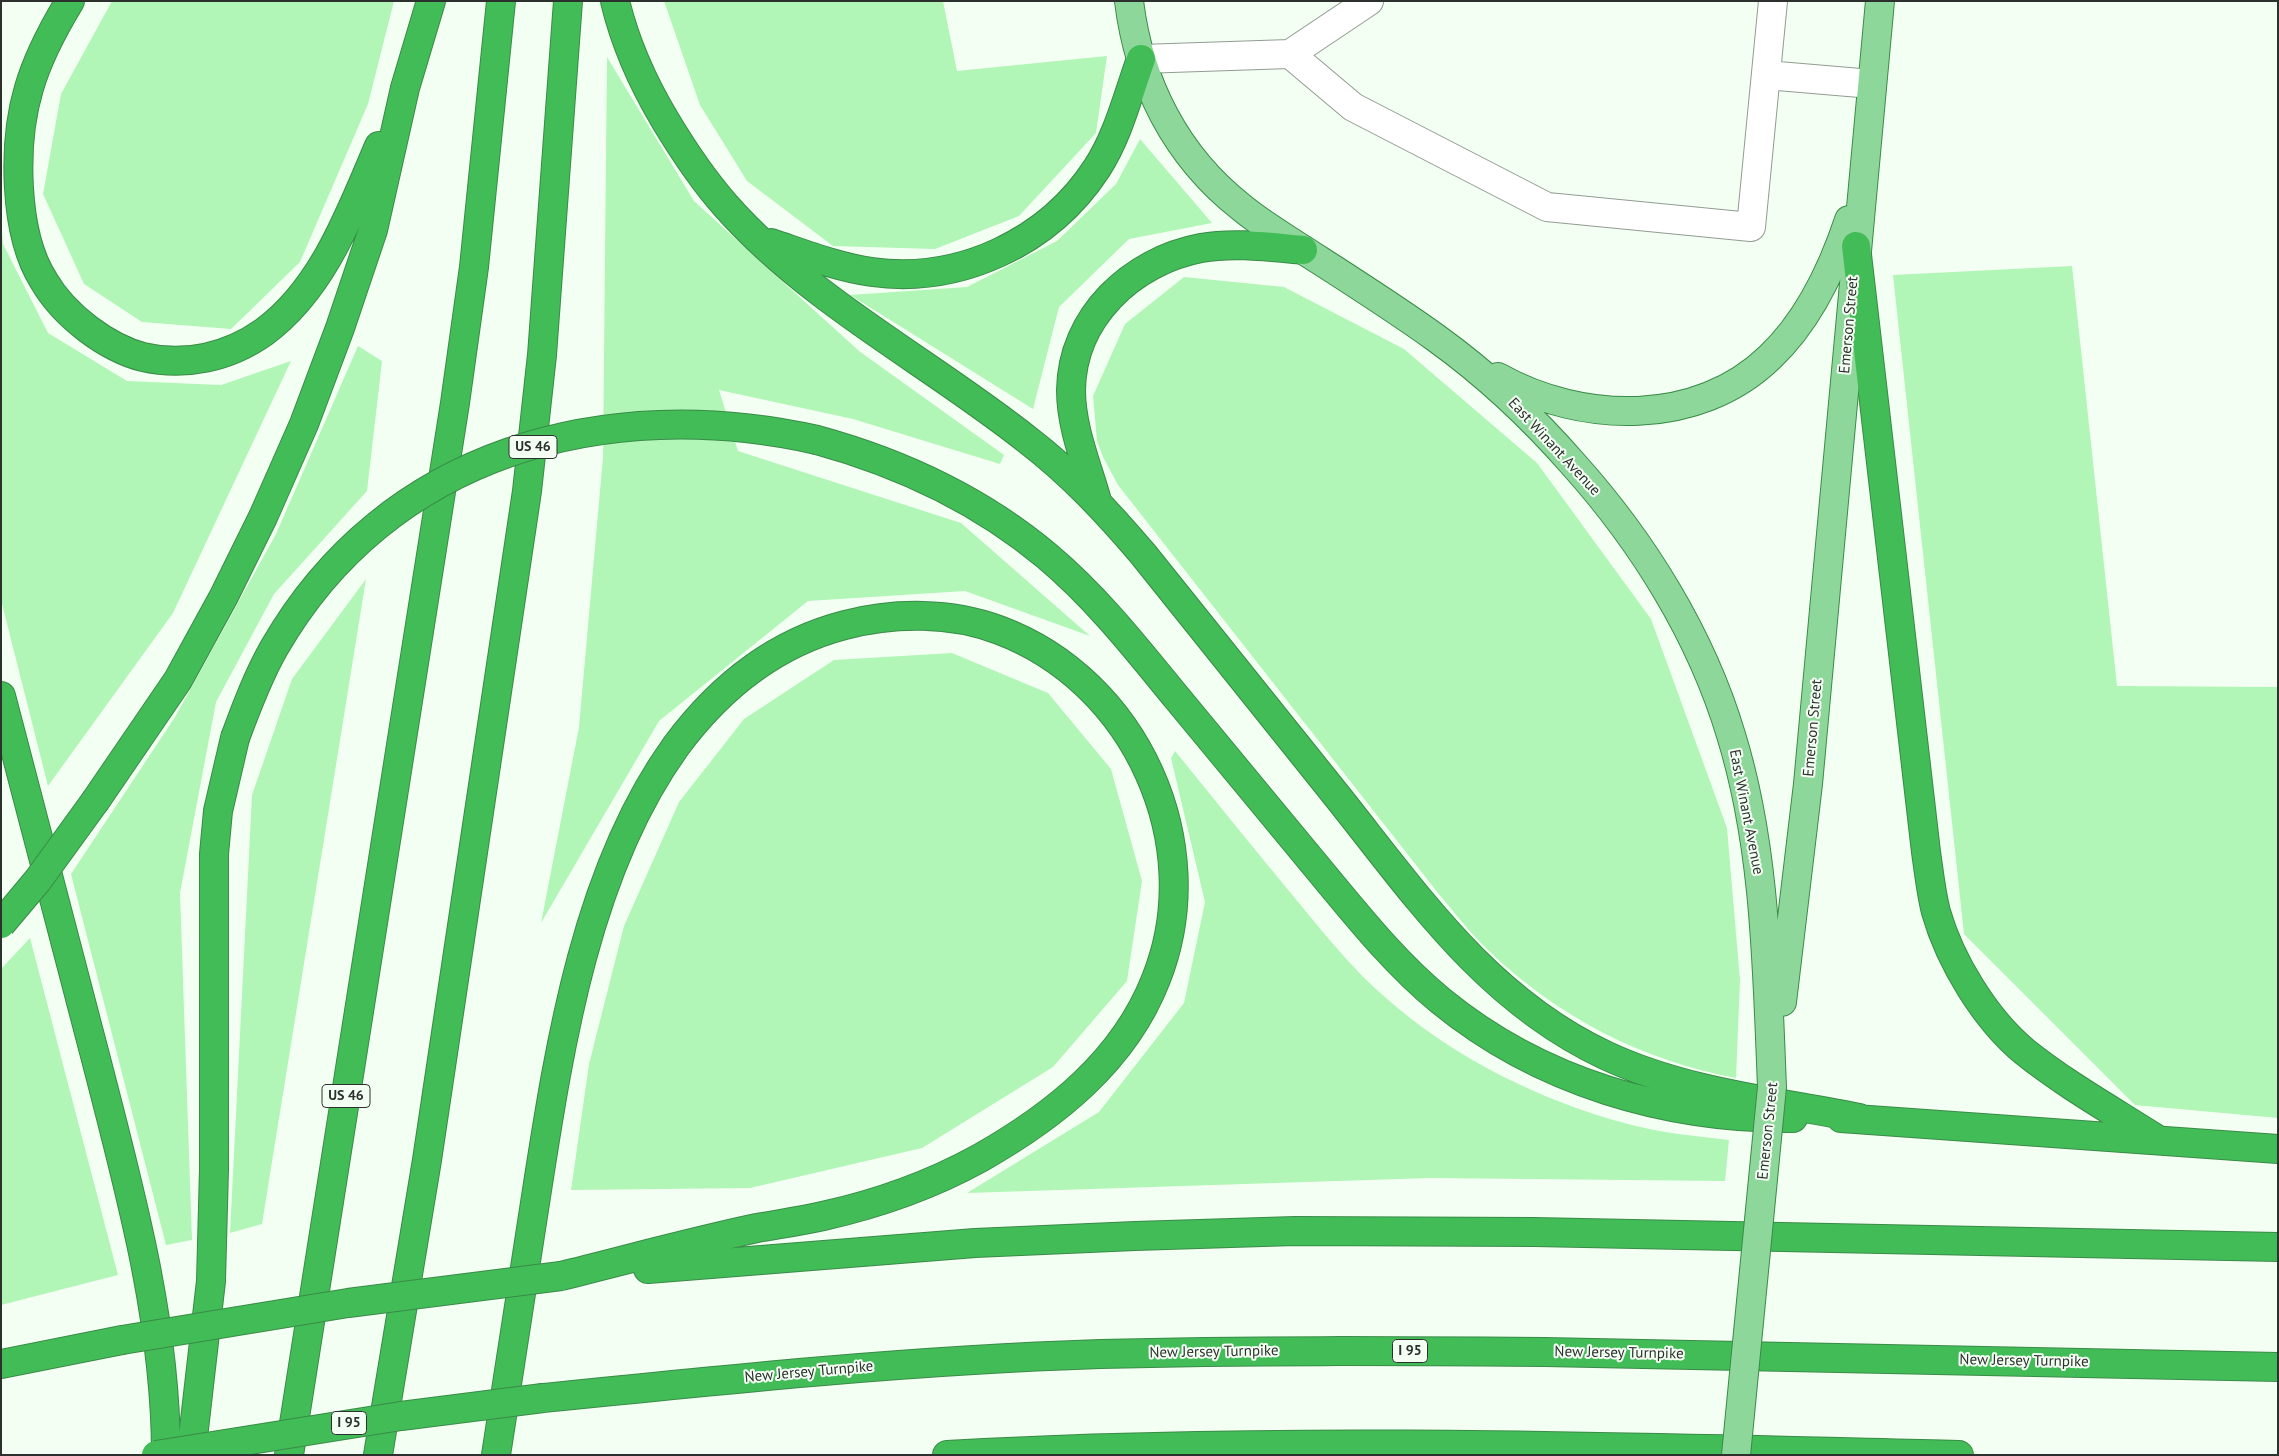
<!DOCTYPE html>
<html>
<head>
<meta charset="utf-8">
<style>
	body { margin:0 }
	#map { position:relative; width:2279px; height:1456px; overflow:hidden; background:#f4fff4; font-family:"PT Sans",sans-serif }
	canvas { display:block }
	.frame { position:absolute; inset:0; border:2px solid #2c312d; pointer-events:none }
</style>
</head>
<body>
<div id="map">
<canvas width="2279" height="1456"></canvas>
<div class="frame"></div>
</div>
<script>
const g = document.querySelector('canvas').getContext('2d');
g.lineJoin = 'round';
function fillPath(path, color) { g.fillStyle = color; g.fill(path, 'evenodd'); }
function stroke(path, color, width, dash) { g.strokeStyle = color; g.lineWidth = width; g.lineCap = dash ? 'butt' : 'round'; g.setLineDash(dash || []); g.stroke(path); }
function drawText(font, color, halo, rows, align = 'center') {
  g.font = font + ' "PT Sans",sans-serif'; g.lineWidth = 4; g.setLineDash([]); g.textBaseline = 'middle'; g.strokeStyle = halo; g.fillStyle = color; for (const [text, x, y, turn = 0] of rows) {
    g.save(); g.translate(x, y); g.rotate((+turn || 0) * Math.PI / 180); g.textAlign = isNaN(turn) ? turn : align; if (halo) g.strokeText(text, 0, 0); g.fillText(text, 0, 0); g.restore();
  }
}
const green = new Path2D(`
	M112 1H394L368 104 300 262 231 329 142 322 84 284 43 194 61 94Z
	M664 1H943L957 71 1107 56 1096 133 1019 216 935 249 833 246 747 181 700 105Z
	M607 57 694 201 859 351 1004 455 1000 464 853 419 719 390 738 451 961 523 1090 636 965 591 808 601 659 721 541 923 579 727 603 457Z
	M1140 139 1212 223 1129 239 1059 307 1033 409 850 295 967 287 1057 241 1116 184Z
	M1 221 3 244 48 333 127 381 221 385 291 361 173 613 48 786 1 600Z
	M2072 266 2117 686 2278 687V1118L2135 1105 1964 934 1893 275Z
	M1184 277 1284 287 1404 349 1537 463 1651 619 1727 828 1740 980 1736 1078C1643 1061 1556 1016 1488 950 1470 933 1454 912 1438 893L1118 485 1103 457 1097 441 1093 396 1125 324Z
	M358 346 382 361 367 491 274 594 216 702 180 893 192 1240 166 1245 71 874 175 717 276 534Z
	M366 579 262 1224 230 1233 252 795 292 679Z
	M952 653 1048 693 1111 769 1142 881 1127 981 1053 1067 922 1148 750 1188 571 1190 589 1064 624 926 679 802 744 719 834 660Z
	M1175 751C1215 800 1254 849 1294 897 1323 932 1352 969 1386 998 1454 1058 1541 1101 1628 1124 1661 1133 1695 1136 1729 1140L1725 1181 1430 1178 967 1193 1099 1112 1184 1003 1205 902 1171 758Z
	M30 938 118 1275 1 1305V969Z`);
const minor = new Path2D(`
	M1290 54 1353 107 1547 207 1751 227 1773 1
	M1141 59 1290 54 1369 1
	M1766 75 1872 84`);
const major = new Path2D(`
	M1129 1C1139 83 1176 156 1241 207 1260 223 1281 235 1302 249 1347 278 1393 307 1436 338 1486 374 1533 418 1574 465 1643 542 1701 635 1731 735 1766 848 1767 970 1772 1087
	M1498 377C1582 424 1698 427 1770 357 1808 321 1833 268 1849 220
	M1782 1002 1808 784 1880 1`);
const highway = new Path2D(`
	M70 1C53 29 38 57 29 88 13 141 13 233 44 281 55 300 71 316 88 329 104 341 123 352 143 357 185 367 229 357 264 332 324 288 351 211 379 146
	M615 1C625 43 643 83 665 120 683 150 703 180 726 206 811 302 930 362 1029 441 1072 474 1108 513 1143 554 1208 635 1272 715 1337 796 1416 895 1486 999 1605 1055 1683 1092 1774 1101 1859 1118
	M771 243C804 254 837 267 872 272 960 284 1049 242 1097 168 1118 136 1128 95 1141 59
	M1856 246 1926 852C1929 872 1931 893 1936 912 1950 961 1985 1019 2025 1052 2065 1084 2111 1110 2155 1138
	M817 440C901 463 980 500 1047 556 1097 598 1136 648 1177 698 1222 752 1266 806 1311 860 1352 909 1392 961 1441 1001 1540 1082 1667 1119 1793 1118
	M1097 501C1087 465 1071 428 1071 390 1072 317 1132 261 1201 248 1234 242 1270 247 1303 250
	M1 696C33 818 65 941 97 1063 130 1191 166 1321 166 1455
	M96 800 178 680 224 596 263 517 304 424 340 328 373 230 405 88 431 1
	M1841 1118 2278 1149
	M648 1269 975 1243 1135 1236 1295 1231 1534 1232 2278 1247
	M1 1364 122 1340
	M543 1398C729 1379 914 1360 1100 1354 1248 1350 1397 1351 1545 1352 1789 1355 2033 1362 2278 1367
	M191 1455 211 1281 214 1169V854L218 811 235 738
	M289 1455 455 403 474 267 501 1
	M378 1455 427 1160 527 491 542 355 568 1
	M496 1455C509 1366 523 1278 537 1190 560 1042 587 869 676 746 719 688 775 643 845 625 895 612 951 612 999 630 1136 681 1210 844 1156 979 1124 1061 1054 1116 980 1158 931 1185 877 1204 823 1216 801 1221 779 1224 757 1228 691 1242 626 1260 561 1276
	M947 1455C1284 1436 1622 1447 1959 1455`);
const majorBridge = new Path2D(`
	M1736 1455 1772 1087`);
const highwayBridge = new Path2D(`
	M235 738C246 708 258 676 274 648 387 451 606 393 817 440
	M1 924 38 880 96 800
	M122 1340 348 1303 561 1276
	M156 1455 401 1416 543 1398`);
const shields = [
	[533,447,48],
	[346,1096,48],
	[1410,1351,35],
	[349,1423,35]
];
const shieldNames = [
	["US 46",533,447],
	["US 46",346,1096],
	["I 95",1410,1351],
	["I 95",349,1423]
];
const streetNames = [
	["Emerson Street",1849,325,-85],
	["East Winant Avenue",1554,447,47],
	["Emerson Street",1813,728,-85],
	["East Winant Avenue",1746,812,79],
	["Emerson Street",1768,1131,-84],
	["New Jersey Turnpike",1214,1352,-1],
	["New Jersey Turnpike",1619,1353,1],
	["New Jersey Turnpike",2024,1361,1],
	["New Jersey Turnpike",809,1372,-5]
];
fillPath(green, '#b1f6b6');
stroke(minor, '#929c92', 30);
stroke(major, '#3a8b48', 30);
stroke(highway, '#3a8b48', 30);
stroke(minor, '#fff', 28);
stroke(major, '#8ed79a', 28);
stroke(highway, '#42bc57', 28);
stroke(majorBridge, '#3a8b48', 30, []);
stroke(highwayBridge, '#3a8b48', 30, []);
stroke(majorBridge, '#8ed79a', 28);
stroke(highwayBridge, '#42bc57', 28);
for (const [x, y, w] of shields) { const box = new Path2D(); box.roundRect(x - w / 2, y - 11.5, w, 23, 4); g.fillStyle = '#f4fff4'; g.fill(box); stroke(box, '#2c312d', 1); }
drawText('bold 14px', '#2c312d', null, shieldNames);
drawText('15px', '#2c312d', '#f4fff4', streetNames);
</script>
</body>
</html>
